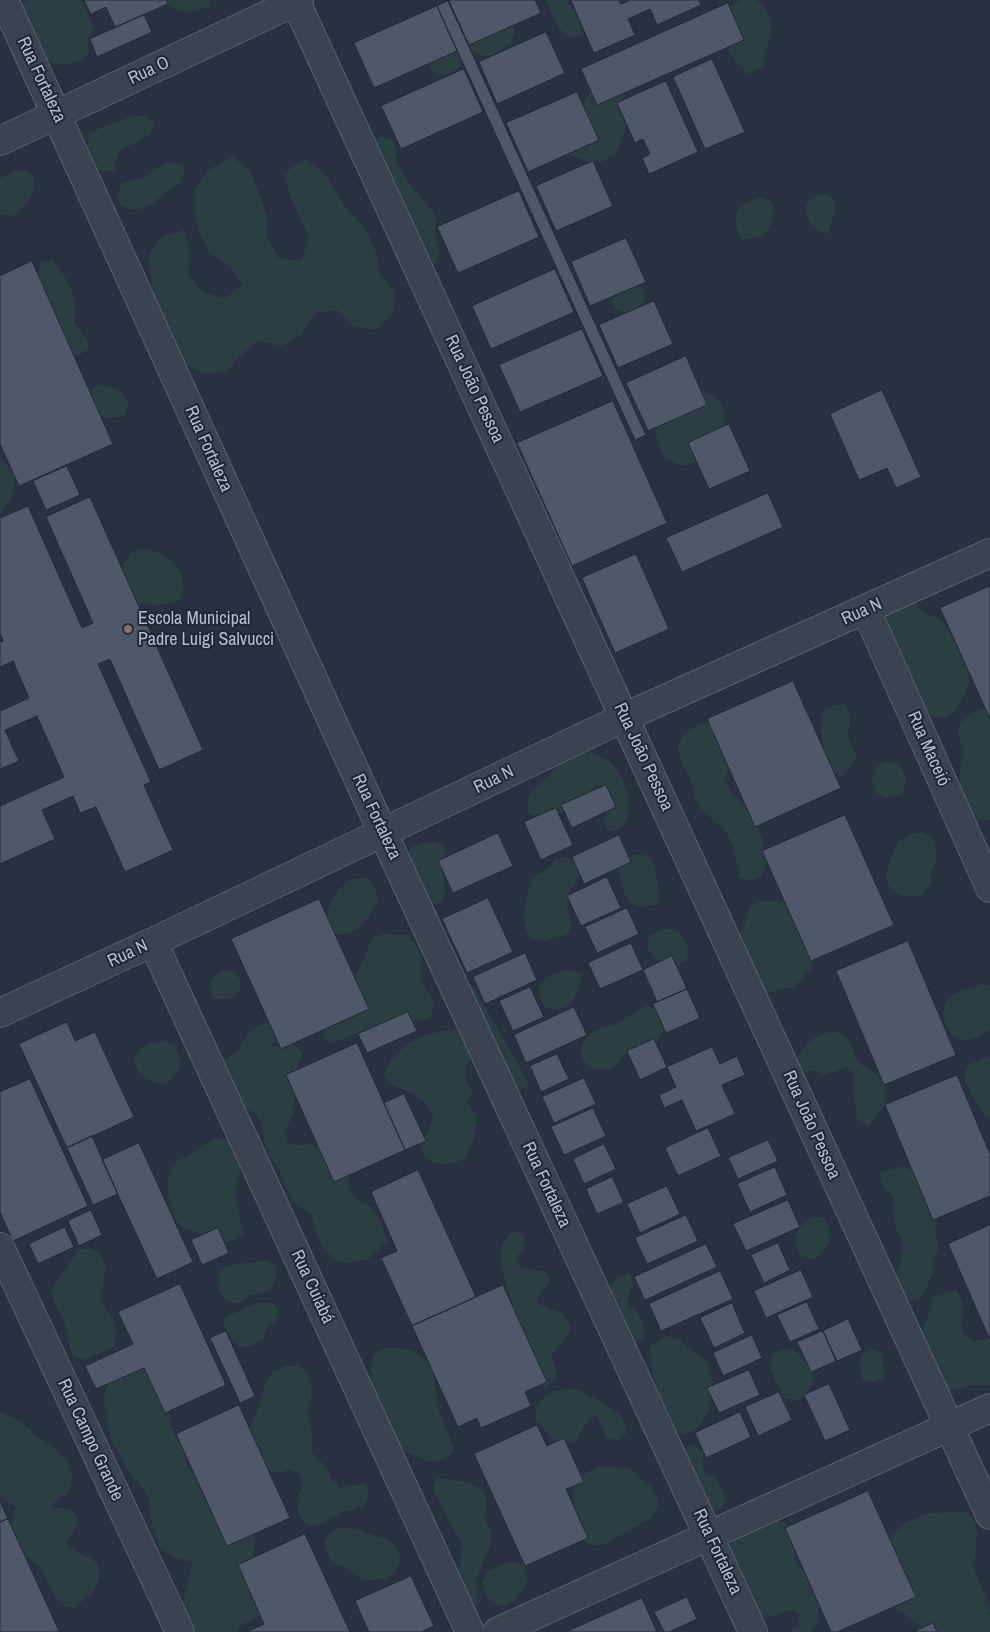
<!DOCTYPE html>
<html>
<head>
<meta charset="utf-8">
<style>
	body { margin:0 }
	canvas { display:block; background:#283140 }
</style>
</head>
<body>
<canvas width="990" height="1632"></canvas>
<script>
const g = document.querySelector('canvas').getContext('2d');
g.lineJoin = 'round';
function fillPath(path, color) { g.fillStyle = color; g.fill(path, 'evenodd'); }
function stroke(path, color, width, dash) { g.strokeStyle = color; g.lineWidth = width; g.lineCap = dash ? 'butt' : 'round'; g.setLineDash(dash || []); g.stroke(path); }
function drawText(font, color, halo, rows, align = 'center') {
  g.font = font + ' "Archivo Narrow",sans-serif'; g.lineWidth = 4; g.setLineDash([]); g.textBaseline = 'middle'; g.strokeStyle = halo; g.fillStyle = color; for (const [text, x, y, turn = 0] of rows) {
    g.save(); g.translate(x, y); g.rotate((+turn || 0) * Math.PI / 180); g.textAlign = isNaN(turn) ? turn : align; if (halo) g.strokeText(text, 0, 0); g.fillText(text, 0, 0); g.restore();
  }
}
const green = new Path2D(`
	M29 0H81L94 27 87 40 89 53C70 67 63 67 42 58L18 6Z
	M166 0H209L210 5C195 13 176 16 166 0Z
	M546 0H566C575 14 582 15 583 34L571 38C555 28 553 17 546 0Z
	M741 0H756C784 27 766 34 764 65L749 74C726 57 705 14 741 0Z
	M511 21 515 33 510 44 490 57 479 55 470 49 466 40 473 30Z
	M450 38 460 43V66L451 73 439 75 430 69 426 58Z
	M601 89H615L625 95 630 106 629 117 618 150 604 161 592 163 570 155 563 146 577 113 590 93Z
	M133 116H146L154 125C152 128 151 133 148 135 131 151 116 140 115 170L104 172 93 168C87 155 86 147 90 134L100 128Z
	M379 137 391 138 396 148V160L406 180 430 208 436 217 435 230 439 254 435 264 428 268 369 144Z
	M232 157 250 171 267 216V238L279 259 302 260 309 237 290 195 284 173 305 159 324 173 348 211 364 227 375 250 379 273 395 291 392 315 375 330 354 326 337 310 315 313 300 336 281 346 258 340 240 355 227 372 205 374 183 364 155 302 148 256 162 237 184 230 190 252 188 274 202 292 225 299 243 284 228 266 210 253 200 233 194 211 195 188 210 169Z
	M174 162 185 168 181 183 162 194 154 203 143 208 133 210 121 206 117 196 121 184 143 177 163 164Z
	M25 169 33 176C34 197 29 203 13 216L0 214V178L13 172Z
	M827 193 835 201V212L827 234 813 228 808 218 806 204 815 195Z
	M763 197 773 203C774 218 772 224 763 236L742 240C728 216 737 203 763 197Z
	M52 260C67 278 80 298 74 323L88 341V349L79 355 68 353 41 285 38 274 41 262Z
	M622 282 643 287 645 300C638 312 631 314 617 310L611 300 612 289Z
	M100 385C115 386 121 391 129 404L124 415C112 420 104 418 91 415L89 392Z
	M701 391C704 392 709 393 712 395 736 412 721 443 703 456 698 460 691 463 685 466 658 459 658 448 655 423Z
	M0 461C24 470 15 500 0 513Z
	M146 549C159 552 179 561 182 576 184 583 182 592 181 600L155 606 133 601 121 571 126 560 133 551Z
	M913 598C915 601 917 606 919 609 925 615 937 616 943 622 950 631 969 668 969 679 968 688 961 704 955 711 947 721 932 718 922 714L874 610Z
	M844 704 850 714 848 737 857 758 842 777C839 775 834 773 832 770 823 759 820 727 822 714L832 706Z
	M990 707V820L973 818 961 797 960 773 963 749 959 738V725C968 714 975 709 990 707Z
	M713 722 733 757 728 768 725 779 730 790 746 807 762 839 767 861 762 876 751 881 739 877C737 861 734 846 726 832 720 822 705 816 699 805 695 799 695 790 692 783 688 773 679 762 679 751 678 732 697 723 713 722Z
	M591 752C599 756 606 759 612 764 625 778 633 802 626 820 625 823 621 827 619 830L608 831 603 820 613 798 608 788 597 784C594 787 591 791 588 793 573 799 569 796 563 812L540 818 529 813C524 793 535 789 548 777 552 774 554 768 558 765 567 757 579 754 591 752Z
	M885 761 898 763C907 775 908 782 901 795L885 798 875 792 872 780 875 768Z
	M922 832 933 838 936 849V861L931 872V883L922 895C889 901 879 882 893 854 894 851 895 846 898 843 903 836 914 834 922 832Z
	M433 841 444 846 447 858 443 869 445 893 442 902 430 905 408 866 409 849 419 844Z
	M639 854C642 855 648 856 650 858 658 866 658 894 659 905 653 905 645 907 639 906 622 903 620 878 619 865L627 857Z
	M568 857 577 865 579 876 567 896V907L572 923 568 934 545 941 532 940 527 931 523 919 530 882 538 874 549 869 556 859Z
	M355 878H367C372 883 378 891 377 898 377 906 362 927 356 930 349 934 341 934 333 935L325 927C329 904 334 889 355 878Z
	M760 901H773L785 903 794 910 814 954 812 967 794 987 762 994 735 941C743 930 747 921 749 907Z
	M662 929H675C686 939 689 945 687 960L673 968C660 964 654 959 647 947L650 935Z
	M384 934 408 935C421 950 425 960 421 980L434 1001 431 1017 421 1021 409 1019 378 1029 365 1030 333 1043 323 1039 326 1027 350 1020 360 1013 363 1002 352 982 364 960 368 948 373 938Z
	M570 969 582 974C578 995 572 1014 546 1008L540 998 539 986 547 977Z
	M223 971H234L241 981 239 992 229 999H215L209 989 212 978Z
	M467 983 473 986 528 1082 526 1088 516 1089Z
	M983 984 990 986V1029C983 1034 971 1042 961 1040 945 1036 938 1008 950 997 958 990 972 988 983 984Z
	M647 1006 658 1009 663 1032 656 1041 632 1048 610 1070C599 1070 589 1070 583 1059 576 1046 590 1031 602 1027 607 1025 612 1026 617 1023 628 1018 636 1010 647 1006Z
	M273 1020 286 1034 270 1046 281 1047 293 1045 303 1052 299 1064 294 1110 285 1132 287 1143 300 1145 312 1144 349 1175C347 1205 361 1195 374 1211 381 1220 383 1231 387 1241L367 1260 343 1263 332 1257 324 1248 318 1237 311 1215 292 1200 278 1167 271 1158 265 1147 262 1124 257 1114 237 1104 218 1063 239 1051C245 1032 254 1027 273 1020Z
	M455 1030C466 1037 473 1044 470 1059 469 1062 465 1066 465 1069 463 1077 469 1086 472 1092L467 1103 477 1116 474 1138 465 1159C446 1166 431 1169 421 1149 423 1137 431 1128 434 1116 423 1097 410 1091 390 1084L384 1075C395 1045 425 1031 455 1030Z
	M835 1031 847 1037 856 1058 863 1066 874 1072 882 1081 887 1093 885 1105 868 1127 858 1121 854 1098V1075L847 1067 825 1075 814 1070 803 1073 798 1066 797 1059C810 1040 811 1036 835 1031Z
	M165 1040C178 1048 180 1053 180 1068L166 1085C150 1083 124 1070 140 1050 145 1043 157 1042 165 1040Z
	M990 1057V1120L981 1111 964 1079 967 1066 977 1061Z
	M212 1139H225L233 1146 239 1158 240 1169 235 1193 243 1233C238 1237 231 1243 223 1242 220 1242 183 1228 180 1225 169 1216 164 1179 172 1167 178 1158 185 1158 194 1153 200 1149 206 1143 212 1139Z
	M904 1166 916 1172 937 1204 935 1227 938 1250 933 1260V1272L925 1291 919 1300 905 1303 892 1284C897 1269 906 1254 901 1238 900 1235 897 1232 896 1228 890 1208 903 1204 882 1185L881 1172Z
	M812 1217 825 1218C834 1237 830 1248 813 1260L801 1257C790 1239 795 1229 812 1217Z
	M515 1231 525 1237 524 1249 516 1257 520 1268 546 1272 550 1283 542 1291 536 1302C553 1313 562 1306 571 1328 567 1341 558 1344 551 1356L556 1367V1379L546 1386H535L513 1308C510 1288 492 1257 506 1239 508 1236 512 1233 515 1231Z
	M90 1248 101 1255 105 1266 101 1300 114 1321 116 1335 114 1347 84 1360 73 1356C67 1342 69 1333 64 1321 60 1308 53 1306 51 1289L72 1260 78 1250Z
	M265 1260 276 1266V1278L272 1288 262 1294 249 1295 240 1303H229C219 1293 216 1286 219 1272 238 1259 245 1266 265 1260Z
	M629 1273 634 1283 628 1293V1305C641 1315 644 1320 644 1337L633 1342 609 1297 610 1286 618 1278Z
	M956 1290 962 1301 963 1312 960 1323 963 1334 973 1341 990 1338V1385H971L959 1389 946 1391 921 1333 927 1320 933 1296Z
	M270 1302 279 1309 276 1320 267 1328 263 1339 252 1346 241 1347C230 1338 225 1331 223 1318L257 1303Z
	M667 1336 681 1339 687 1348 708 1362 712 1386V1397L709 1409 697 1429 683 1435C680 1433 676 1431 674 1428 667 1418 646 1362 650 1350 652 1342 660 1339 667 1336Z
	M386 1348 410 1349 420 1355 429 1364 434 1374 438 1408 455 1451 440 1461H427L405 1451 396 1441 383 1408 371 1387V1365L375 1353Z
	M870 1348 882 1353 885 1376 875 1382 863 1380 860 1369 861 1356Z
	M784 1349 797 1352 805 1360 813 1371 814 1384 799 1400 784 1398 769 1367 773 1354Z
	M146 1362 162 1378 171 1427 182 1447 189 1470 249 1522 254 1535 255 1546 254 1558 262 1613C251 1621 243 1621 236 1632H185C178 1609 188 1584 193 1562L172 1557 163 1550 157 1541 153 1530 148 1495 127 1469 110 1437 104 1401 108 1377Z
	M286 1366H298L308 1373 311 1385V1399L307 1411 312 1435V1453L328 1469 332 1480 340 1488 353 1485 366 1484 369 1496 363 1506 352 1510 341 1512 322 1524 310 1527 301 1520 297 1509 298 1497 302 1485 300 1474 290 1469 280 1473 269 1470 252 1451 247 1441 250 1428 259 1406 265 1383 273 1372Z
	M576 1389C589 1396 617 1408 624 1422 625 1425 625 1430 626 1434L617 1440 606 1438 602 1427 595 1415C585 1422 582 1432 575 1442L562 1444 552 1439 536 1420V1408L543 1398 553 1391Z
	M0 1411C6 1416 10 1416 17 1420 25 1423 31 1432 38 1437 60 1454 79 1460 69 1492L59 1498 51 1506 74 1511 78 1523 73 1534 65 1542C68 1545 71 1548 74 1550 80 1554 91 1557 95 1562 110 1579 85 1599 74 1608L62 1605 54 1595 38 1564 18 1552 9 1530 16 1507 6 1501 0 1495Z
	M694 1445 704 1452 702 1464 706 1474C720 1481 722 1486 726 1500L720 1509 710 1511 683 1449Z
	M604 1466 628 1468 648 1484 655 1493 658 1506 653 1516 606 1544 594 1546 583 1541C582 1525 576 1520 574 1507 569 1483 582 1471 604 1466Z
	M437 1477 471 1483 481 1489 487 1498 486 1522 492 1533 490 1546 476 1580 479 1602 472 1613 450 1618 443 1608 445 1596 460 1566 462 1542 449 1522 433 1488Z
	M966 1512 974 1520 977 1532 974 1568 990 1611 987 1614 990 1616V1632H926L916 1622 896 1608 891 1599 886 1542 903 1524 928 1513Z
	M778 1520 790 1525 796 1548 795 1560 801 1569 810 1576 819 1599 818 1623 810 1632H789L798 1626 800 1614 789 1610 777 1615 765 1617 757 1612 729 1548 735 1539Z
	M343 1527C362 1528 371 1537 389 1540L398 1550 400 1562 395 1572 385 1579 363 1580 343 1566 332 1562 326 1552 325 1541 332 1531Z
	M511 1561 524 1565C532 1586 522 1585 515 1602L504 1606 492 1603 485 1593 482 1582 488 1571Z`);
const building = new Path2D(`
	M84 0H167L168 4 115 27 106 7 91 14Z
	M451 0H535L541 13 469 45 449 1Z
	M571 0H619L621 4 630 0H699L701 5 657 25 650 9 628 19 635 35 594 53Z
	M448 1 646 435 635 440 437 6Z
	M728 3 744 40 597 105 581 69Z
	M437 6 457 51 374 88 354 43Z
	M144 15 152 32 97 57 90 39Z
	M546 32 565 73 497 104 479 62Z
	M712 59 745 132 705 149 673 77Z
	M464 69 483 112 401 149 381 106Z
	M666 81 698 152 649 174 642 158 650 154 643 139 635 143 617 103Z
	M577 92 599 140 528 172 506 123Z
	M593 161 613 206 556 231 536 186Z
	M519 191 539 237 458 273 437 227Z
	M626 238 646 282 590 306 571 262Z
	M32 261 113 444 19 486 0 444V276Z
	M555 269 574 312 491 349 472 306Z
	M654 301 673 344 618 368 599 325Z
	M582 329 603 376 520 412 499 365Z
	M686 356 707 405 648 431 626 383Z
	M882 390 921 477 896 488 887 468 859 480 830 414Z
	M613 401 667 523 572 566 517 443Z
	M729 424 750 471 709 489 688 443Z
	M67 466 80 495 46 510 33 481Z
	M768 493 783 527 682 572 666 538Z
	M90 497 203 750 159 770 110 659 98 664 151 782 144 785 173 850 125 872 96 807 80 813 73 796 42 810 55 839 0 864V806L64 777 37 716 5 730 19 761 0 769V711L29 698 13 661 0 667V642L3 641 0 633V518L28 506 82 628 93 623 46 517Z
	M636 554 669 629 615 653 582 578Z
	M990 586V719L940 608Z
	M793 681 841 788 755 827 707 719Z
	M606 785 616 807 572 828 561 805Z
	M556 808 573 845 541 860 524 822Z
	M845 815 894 925 811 961 762 851Z
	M498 833 513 866 453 893 438 861Z
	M619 835 631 862 584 884 572 857Z
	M607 877 621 908 581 926 567 896Z
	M488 898 513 952 467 973 442 919Z
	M319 899 369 1009 281 1049 231 939Z
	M627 908 639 934 597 953 585 927Z
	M908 941 956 1055 884 1085 836 971Z
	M631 943 643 970 600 989 588 963Z
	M525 953 537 980 485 1004 473 977Z
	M672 956 687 989 657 1002 643 970Z
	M530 987 544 1017 513 1031 499 1001Z
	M687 989 700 1018 666 1033 653 1004Z
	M574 1007 587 1035 526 1063 514 1035Z
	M408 1012 417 1031 367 1053 358 1034Z
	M67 1022 75 1041 95 1032 134 1117 67 1148 19 1044Z
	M654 1039 667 1067 640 1080 627 1051Z
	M357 1043 405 1150 334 1182 286 1075Z
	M712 1047 720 1064 737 1056 745 1075 722 1085 735 1114 696 1131 682 1100 664 1108 659 1095 676 1087 667 1067Z
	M557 1054 569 1079 541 1092 530 1066Z
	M957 1075 990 1154V1196L933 1220 885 1105Z
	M584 1078 596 1104 554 1123 542 1097Z
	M30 1079 88 1206 13 1241 0 1212V1092Z
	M404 1094 426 1141 405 1150 384 1103Z
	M593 1108 606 1136 564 1155 551 1127Z
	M708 1128 721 1156 678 1176 665 1148Z
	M92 1136 118 1194 93 1205 67 1148Z
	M768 1140 778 1161 738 1179 728 1158Z
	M139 1143 193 1262 157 1279 102 1160Z
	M604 1144 616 1169 584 1184 573 1159Z
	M775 1167 787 1195 750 1212 737 1184Z
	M418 1170 476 1297 412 1326 381 1258 397 1251 371 1192Z
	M612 1177 624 1202 597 1214 586 1189Z
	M667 1186 680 1214 640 1233 627 1204Z
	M788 1200 800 1227 746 1251 733 1224Z
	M91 1210 102 1235 79 1246 68 1221Z
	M686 1215 698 1241 647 1264 635 1238Z
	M990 1225V1340L948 1244Z
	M65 1227 74 1247 38 1264 29 1244Z
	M218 1228 229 1253 202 1265 191 1240Z
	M778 1243 790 1270 764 1283 751 1255Z
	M706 1244 717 1267 645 1300 634 1277Z
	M801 1270 813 1297 766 1318 754 1291Z
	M720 1271 733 1299 661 1331 649 1304Z
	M180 1284 226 1385 165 1413 144 1368 96 1389 85 1366 133 1344 118 1312Z
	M503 1285 547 1382 525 1392 531 1406 481 1428 477 1418 458 1427 412 1326Z
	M807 1302 819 1329 790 1342 777 1315Z
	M732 1303 745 1333 714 1348 700 1318Z
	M848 1319 862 1350 837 1361 823 1331Z
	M226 1331 255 1396 240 1403 210 1338Z
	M823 1331 836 1361 811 1372 797 1342Z
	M752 1335 762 1358 723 1376 713 1353Z
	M749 1370 760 1395 719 1413 707 1388Z
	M829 1384 850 1430 825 1441 804 1395Z
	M779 1392 792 1420 758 1436 745 1407Z
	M239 1405 290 1518 227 1546 176 1434Z
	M740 1412 751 1437 706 1458 695 1433Z
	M537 1425 547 1446 564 1438 584 1482 566 1489 588 1538 525 1566 474 1454Z
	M868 1491 916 1597 837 1632H831L785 1528Z
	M0 1501 8 1519 0 1522Z
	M8 1519 59 1631 56 1632H0V1522Z
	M305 1534 350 1632H247L264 1624 238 1565Z
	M411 1576 434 1626 421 1632H369L355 1601Z
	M687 1597 697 1619 669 1632H664L654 1612Z
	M642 1598 657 1632H566Z
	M933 1623 937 1632H914Z`);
const minor = new Path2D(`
	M4 0 383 833 753 1632
	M295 0 990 1515
	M0 141 299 0
	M866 610 990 888
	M153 942 470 1632
	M0 1013 153 942 625 717 990 553
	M0 1247 180 1632
	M497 1632 990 1408`);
const markers = [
	[128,629,5,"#8d6e63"]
];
const streetNames = [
	["Rua O",149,71,-25],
	["Rua Fortaleza",41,80,65],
	["Rua João Pessoa",474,389,65],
	["Rua Fortaleza",208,449,66],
	["Rua N",862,612,-24],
	["Rua Maceió",928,749,66],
	["Rua João Pessoa",643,757,65],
	["Rua N",494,780,-26],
	["Rua Fortaleza",376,817,65],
	["Rua N",128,954,-25],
	["Rua João Pessoa",811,1125,66],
	["Rua Fortaleza",546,1185,65],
	["Rua Cuiabá",312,1287,65],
	["Rua Campo Grande",90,1440,65],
	["Rua Fortaleza",717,1552,65]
];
const poiNames = [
	["Escola Municipal",138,619],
	["Padre Luigi Salvucci",138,640]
];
fillPath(green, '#2b3f42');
fillPath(building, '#4e5868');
stroke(building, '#222a37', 1);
stroke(minor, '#59616d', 30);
stroke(minor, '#3c4350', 28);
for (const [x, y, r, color] of markers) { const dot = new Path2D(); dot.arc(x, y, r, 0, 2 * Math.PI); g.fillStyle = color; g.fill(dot); stroke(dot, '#202835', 2); }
drawText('18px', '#b8beca', '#202835', streetNames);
drawText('18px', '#b8beca', '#202835', poiNames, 'left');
</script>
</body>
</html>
